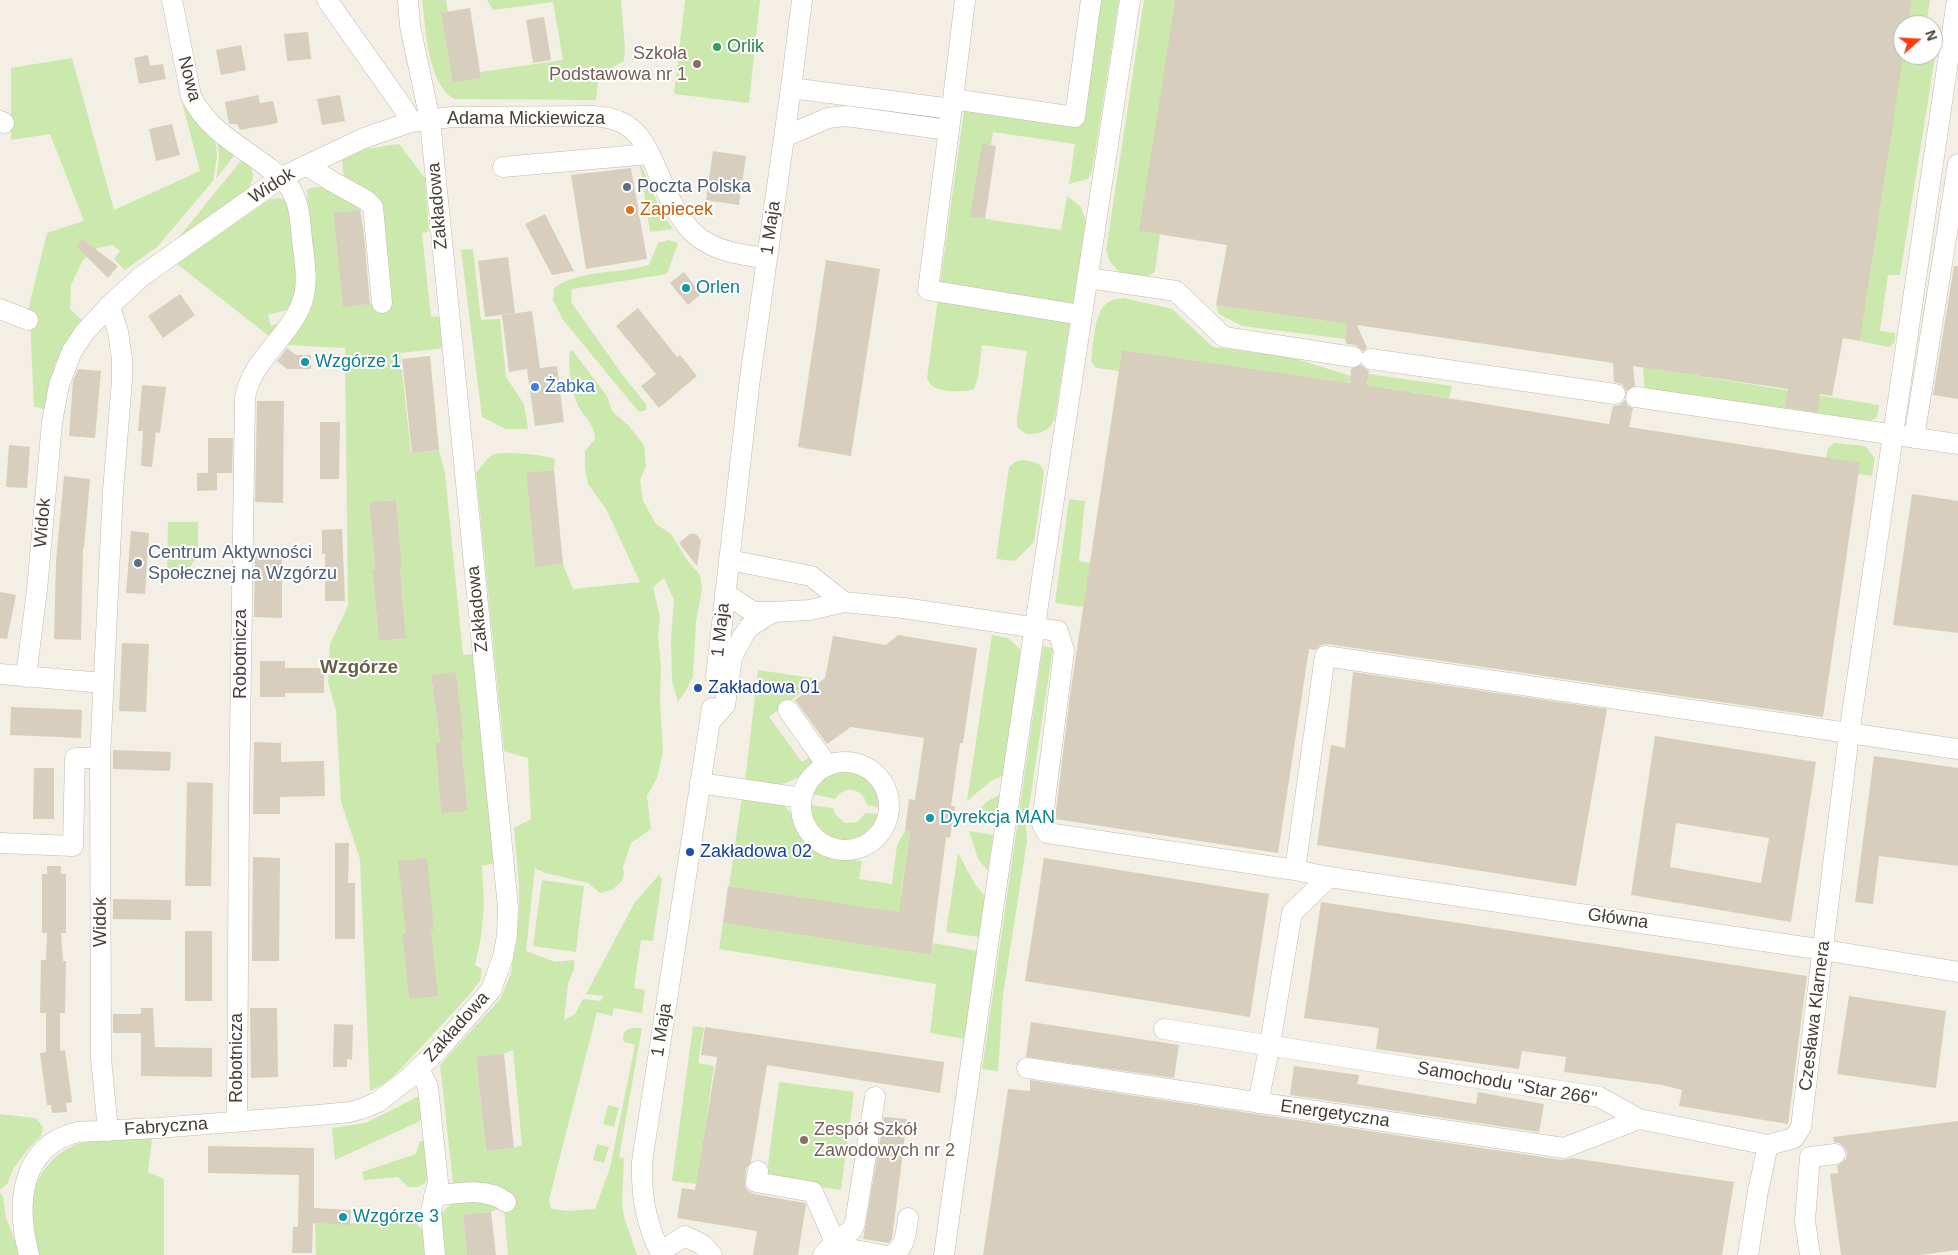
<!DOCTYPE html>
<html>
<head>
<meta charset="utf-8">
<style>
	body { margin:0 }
	#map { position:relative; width:1958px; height:1255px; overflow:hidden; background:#f3efe5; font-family:Arial,sans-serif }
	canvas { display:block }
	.north { position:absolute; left:1893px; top:15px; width:50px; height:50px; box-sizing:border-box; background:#fff; border:1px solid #b5b3ae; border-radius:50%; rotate:71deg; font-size:14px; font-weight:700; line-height:20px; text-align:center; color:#464035 }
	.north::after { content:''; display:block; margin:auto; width:18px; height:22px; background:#ff3c10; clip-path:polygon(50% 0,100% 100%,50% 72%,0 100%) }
</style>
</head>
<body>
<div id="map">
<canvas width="1958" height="1255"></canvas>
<div class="north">N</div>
</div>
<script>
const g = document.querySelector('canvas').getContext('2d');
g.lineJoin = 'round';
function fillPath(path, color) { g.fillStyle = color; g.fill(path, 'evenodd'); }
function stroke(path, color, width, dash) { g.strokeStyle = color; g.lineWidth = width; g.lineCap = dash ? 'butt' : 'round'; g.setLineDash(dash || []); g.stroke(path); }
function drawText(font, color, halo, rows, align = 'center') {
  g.font = font + ' Arial,sans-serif'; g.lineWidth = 4; g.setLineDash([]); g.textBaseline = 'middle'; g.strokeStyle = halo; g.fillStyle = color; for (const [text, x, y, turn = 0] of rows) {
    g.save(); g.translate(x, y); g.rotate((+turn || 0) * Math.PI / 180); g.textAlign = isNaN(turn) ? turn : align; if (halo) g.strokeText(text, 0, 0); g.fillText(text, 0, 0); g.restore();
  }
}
const green = new Path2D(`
	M422 0H446L448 12 442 13 453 83 481 78 480 72 563 60 553 2 493 10 487 0H621L625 49 624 61 608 70 610 76 605 80 599 72 596 100 454 99C427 83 426 29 422 0Z
	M685 0H760L749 103 674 94Z
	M1098 0H1119L1092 172 1088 179 1069 184 1075 144 993 132 991 145 982 144 971 217 1061 230 1067 196 1081 207 1086 220 1055 418C1049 432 1040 434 1026 434L1017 427V420L1027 351 982 345 978 378 974 389C965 393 938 392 931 385 929 383 928 380 927 378L964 111 1079 127Z
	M1144 0H1175L1140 231 1160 234 1155 271C1147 281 1130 274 1119 272L1110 262 1106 251Z
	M1912 0H1930L1926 25H1908Z
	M1933 44 1937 45 1900 275H1888L1880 331 1895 333V342L1889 347 1860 341 1903 55H1933Z
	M72 58 114 210 200 171 182 102 194 119 213 136 216 145 217 156 213 181 157 247 125 270 114 259 120 251 113 245 97 248 83 260 71 285 70 309 84 322 67 342 55 364 46 410 34 406 30 320 27 314 47 233 84 221 50 134 11 140V68Z
	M215 136 237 152 216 179C219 163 221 151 215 136Z
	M399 144 425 178 429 232 422 233 431 317 442 316 445 348 400 353 411 453 439 450 445 473 463 655 475 654 495 863 482 866 484 907 481 937 475 965 482 969 480 981 471 993 437 1030 394 1076 380 1086 370 1091 360 859 341 802 336 711 328 682 330 644 348 606 345 348 287 345 304 322 311 306 307 190C324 179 347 201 361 210L333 213 343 306 382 303 372 197 344 178 342 160 365 149ZM396 500 402 567 400 568 406 638 379 641 372 571 375 570 369 503ZM456 673 464 740 461 741 468 811 441 814 435 743H440L431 676ZM426 859 434 930 431 931 409 999 402 934H406Z
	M243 158C256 169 256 180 245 193L171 247Z
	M640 166 642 167 662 213 673 229 650 232Z
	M280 198 292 204 301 283 294 308 268 315 271 326 286 321 274 340 177 264 270 199Z
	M669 240 678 243 667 274 572 289 571 302 624 377 646 404V410L639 412 563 320 553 300 554 288C580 269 619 274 649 265L658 243Z
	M473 249 481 320 500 319 506 377 524 404 528 429H506L482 417 461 250Z
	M1124 298 1172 309 1213 347 1290 357 1351 376 1349 383 1122 350 1119 371 1096 368 1091 362C1093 347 1094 318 1103 307 1108 300 1117 299 1124 298Z
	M1216 305 1347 324 1345 339 1242 326 1219 314Z
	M570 350 573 351 607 396 612 411 628 425 644 445 646 466 640 480 643 501 656 524 671 534 687 560 700 575 702 589 696 622 693 676 685 692 678 702 672 681 671 638 674 600 664 578 653 587 660 617 658 637 661 666 660 700 663 752 657 778 647 796 651 829 631 843 623 868 624 874 622 881 612 890 600 893 588 883 545 873 535 868 526 951 555 962 574 960V969L568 984 564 1020 575 1014 583 999 601 1001 603 996 586 994 635 902 659 875 662 879 653 941 641 940 634 988 645 990 642 1013 614 1008 612 1016 597 1012 549 1200 551 1209 570 1211 595 1209 610 1168 635 1045 624 1042C620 1029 631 1027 642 1028L619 1157 624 1158 622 1203 624 1217 637 1255H508L504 1207 491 1212 463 1214 467 1255H445L440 1214 455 1201 440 1065 500 999 511 974 519 915V884L514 828 531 819 528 758 504 751 476 473C482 466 487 456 496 454 507 451 545 455 555 459L554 470 526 474 535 566 563 564 573 589 640 582 606 509 588 484 585 468V451L595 439C594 421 581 415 576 401 571 387 568 365 570 350ZM513 1050 522 1145 514 1148 486 1151 476 1058 504 1054Z
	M1643 367 1879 405 1877 417 1868 423 1645 392Z
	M1369 374 1452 386 1449 398 1367 385Z
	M1834 443 1865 446 1875 458 1872 476 1858 474 1826 458 1828 448Z
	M1022 460C1033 462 1041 461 1044 473L1034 542 1015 561 996 559 1009 467 1015 462Z
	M1069 499 1085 501 1079 561 1091 563 1084 607 1055 603Z
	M168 522H198V555L182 579 167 577Z
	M992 635 1008 638 1021 650 1006 774 991 781 967 801Z
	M1043 646 1053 648 1026 827 1027 841 1003 995 998 1071 982 1069Z
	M758 670 819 679 769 717 802 762 814 754 819 762C784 787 788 787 745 781Z
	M844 770C865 772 880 785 880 808L867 805C863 788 845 784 835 799L812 794C819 779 828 774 844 770Z
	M1001 795 996 823 971 820C980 808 986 799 1001 795Z
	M742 797C753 798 767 798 777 802 796 810 797 831 810 844 824 856 844 858 862 861L859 879 892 884 897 845 905 831 910 832 901 894 911 914 729 886Z
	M810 805 833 808 835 814 845 823 857 822 866 813 879 814C867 854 816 848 810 805Z
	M969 831 993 835 988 871 978 859Z
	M958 853 975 884 985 896 979 937 946 932Z
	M542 880 584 886 576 952 533 946Z
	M723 923 931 955 933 943 977 951 965 1039 930 1033 936 984 719 949Z
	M693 1026 704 1028 698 1063 714 1066 697 1184 672 1181Z
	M779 1082 854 1092 841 1190 766 1180Z
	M429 1095 431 1116 335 1160 332 1128 366 1123 417 1097Z
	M608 1105 619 1108 614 1127 603 1124Z
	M0 1114 36 1118 43 1127 41 1136 28 1149 13 1169 8 1183 0 1190Z
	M152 1138 148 1172 164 1179V1255H39C35 1240 29 1222 31 1206 36 1168 61 1143 99 1139 116 1137 135 1138 152 1138Z
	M420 1141H425L430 1170 425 1183 418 1187H408L398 1177 364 1180 362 1172 416 1154Z
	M597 1144 609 1147 604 1163 593 1160Z
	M0 1193 3 1197 6 1218 21 1255H0Z
	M404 1217C425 1227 426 1233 430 1255H316L315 1223 347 1224Z`);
const building = new Path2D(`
	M1175 0H1912L1908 25H1903V58L1860 341 1843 338 1832 396 1820 394 1818 412 1785 407 1788 389 1633 366 1635 386 1626 391 1622 384 1614 382 1613 363 1357 325 1367 348 1363 351 1355 345 1347 344 1345 339 1347 324 1216 305 1227 245 1139 231Z
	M470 8 481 78 453 83 441 13Z
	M544 17 551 60 533 63 526 20Z
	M308 32 311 59 287 61 284 34Z
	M241 45 246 70 221 75 216 50Z
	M148 55 150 66 163 64 166 79 139 84 134 58Z
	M258 95 260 103 273 101 278 123 240 130 237 124H229L225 102Z
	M340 95 345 121 322 125 317 99Z
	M172 124 180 155 156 161 149 129Z
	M982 143 996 146 985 219 970 217Z
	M713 151 746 156 739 205 706 200Z
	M631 168 647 259 586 269 571 175Z
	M360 210 364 234 370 304 343 307 333 213Z
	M545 214 574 271 552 275 525 224Z
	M82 239 118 266 108 278 76 246Z
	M508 257 515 313 485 317 478 261Z
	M826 260 880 269 851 456 798 447Z
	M1954 266H1958V399L1933 395Z
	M684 272 701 294 688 305 670 283Z
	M180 294 195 315 163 338 148 316Z
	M638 308 677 357 680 355 697 376 659 408 641 386 656 374 616 326Z
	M532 311 540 368 557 366 564 422 535 426 527 369 509 372 502 315Z
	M287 348 296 355H311V369H287L277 361Z
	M1122 350 1350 383 1351 369 1361 365 1369 371 1367 385 1609 424 1613 406 1620 405 1625 400 1628 406 1633 408 1629 427 1860 463 1823 717 1327 644 1321 645 1315 650 1309 649 1278 853 1055 819 1070 695Z
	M430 356 439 450 412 453 402 359Z
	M78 369 101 371 95 438 69 436 73 381Z
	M142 385 166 387 160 433 156 432 152 467 141 466 143 431H138Z
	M257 401H284L283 503 255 502Z
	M320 422H340L339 479H320Z
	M208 438H233L232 473H217V490L197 491V473H208Z
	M9 445 30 447 27 488 6 487Z
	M554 470 563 564 535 567 526 473Z
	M64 476 90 479 84 548H83L81 640 54 639 56 561Z
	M1912 494 1958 501V633L1893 625Z
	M396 500 402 567 400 568 406 638 379 641 372 570H375L369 502Z
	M342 529 345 601H325V554H322V530Z
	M131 531 149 533 145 594 126 593Z
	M690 534H696L701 540 697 566 679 543Z
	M255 548H282V618L254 617Z
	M0 592 16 595 7 639 0 638Z
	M898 635 977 648 963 743H960L951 806H955L950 838 946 837 931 955 723 923 728 886 899 912 910 832 905 831 907 814 909 799 915 800 924 738 851 727 827 744 795 700 825 678 833 636 886 645Z
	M122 643 149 644 146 712 119 711Z
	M260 661H285V668H324V693H285V697H260Z
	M456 672 464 740 461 741 468 811 441 814 435 743H440L431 675Z
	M1353 672 1607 709 1576 886 1317 845 1331 745 1345 748Z
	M11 707 82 710 81 738 10 735Z
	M1655 736 1816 762 1791 922 1631 895ZM1676 823 1769 838 1761 883 1670 867Z
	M254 742 281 743V762L324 761 325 796 280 797V814H253Z
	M113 750 171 752 170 771 113 769Z
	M1874 756 1958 768V866L1879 856 1873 904 1855 902Z
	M34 768H54V819H33Z
	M187 782 213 783 211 886H185Z
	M335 843H349L348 883H355V939H335Z
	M253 857 280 858 279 961H252Z
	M427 858 434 930 431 931 438 996 409 999 402 934H406L398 861Z
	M1044 858 1269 894 1250 1017 1025 981Z
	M47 866H61V874H66V933H61L63 961H66L65 1013H60V1051L65 1050 72 1102 66 1103 67 1112 52 1113 51 1105H47L40 1053 46 1052V1013H40L41 960H46L47 933H42V874H47Z
	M113 899 171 900V920L113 919Z
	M1321 902 1807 976 1788 1124 1679 1106 1682 1090 1662 1085 1564 1072 1566 1057 1522 1051 1519 1069 1376 1049 1379 1028 1304 1018Z
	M185 931H212V1001H185Z
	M1849 996 1946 1011 1936 1088 1837 1074Z
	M141 1008H153L155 1047 212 1048V1077L141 1076V1033H113V1014H141Z
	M250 1008H277L278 1077 251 1078Z
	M1031 1022 1179 1045 1174 1078 1026 1057Z
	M334 1024 353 1025 352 1060 347 1059V1067H333Z
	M705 1027 944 1062 940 1093 767 1065 751 1162 746 1169 745 1186 748 1191 754 1194 805 1203 806 1205 798 1255H753L757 1231 677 1218 682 1188 695 1190 717 1057 701 1055Z
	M504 1054 514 1148 486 1151 476 1057Z
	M1294 1066 1359 1075 1357 1084 1476 1104 1478 1092 1544 1104 1539 1132 1290 1095Z
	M1030 1080 1562 1160 1572 1158 1734 1182 1722 1255H983L1008 1089 1030 1091Z
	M884 1117 907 1119 892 1239 889 1243 863 1239Z
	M1958 1121V1250L1920 1255H1841L1830 1174 1838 1173 1837 1166 1846 1159 1847 1153 1844 1147 1839 1143 1834 1142 1833 1137Z
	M208 1146 314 1148V1208L351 1210 350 1225 313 1223 312 1253H292L293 1227H298L299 1175 208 1173Z
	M491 1212 496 1255H467L463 1214Z`);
const minor = new Path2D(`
	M172 0 191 96C206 128 237 144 265 165 274 172 284 178 290 188 300 204 300 221 302 239 304 258 308 277 304 296 294 335 251 358 245 398L239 802 237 1122
	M327 0 404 109 411 122
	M791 88 952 109
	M953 99 965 0
	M0 121 4 123
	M784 137 828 118 846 116 948 130
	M306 165 333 182 366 200 373 207 382 303
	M503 167 649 154
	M1088 278 1176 291 1224 337 1353 357
	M108 307 112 313 118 332 122 359V380L113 491 100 758 101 1058 108 1131
	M0 309 28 320
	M1081 315 928 290 953 99 1075 117 1091 0
	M1371 359 1615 394
	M1636 397 1958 444
	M1914 438 1958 164
	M729 560 811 576 844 602
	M725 593 753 612H773
	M0 674 103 683
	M26 677 37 590 52 422 59 385 72 351 84 333 108 307 142 276 282 177 364 138 411 122 452 117 593 116C606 117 619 119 629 127 641 135 647 149 653 161 664 186 676 219 698 237 718 252 742 255 767 258
	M716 677 749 386 791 88 802 0
	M788 710 827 765
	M711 721 725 705 732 657 743 636 749 627 773 612 810 610 844 602 903 608 1058 631 1064 651 1042 824 1047 833 1295 870 1325 656 1958 749
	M801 806a44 44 0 1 1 88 0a44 44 0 1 1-88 0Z
	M700 783 802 798
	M0 843 73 846 75 758H100
	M1295 870 1329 877 1824 950 1958 972
	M1164 1029 1599 1097 1639 1119 1768 1145
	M1027 1068 1564 1148 1639 1119
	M419 1069 428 1087 438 1182 431 1211 435 1255
	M1258 1103 1270 1044 1292 913 1329 877
	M758 1171 756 1182 813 1192 835 1242 844 1248 882 1255
	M434 1196C457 1193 487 1187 506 1202
	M660 1252 685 1236 703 1245 712 1255
	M29 1255C16 1206 19 1146 78 1132L158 1128 319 1115 350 1112 364 1108 378 1102 409 1078 440 1048 491 990 503 957 507 936 508 907 430 120 410 26 408 0
	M662 1255C646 1226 641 1194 642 1162L712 708
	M823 1255 835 1242 852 1230 855 1223 875 1097
	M892 1255C906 1247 906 1232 908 1218
	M944 1255C1002 836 1066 418 1130 0
	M1748 1255 1758 1191 1768 1145 1794 1138 1801 1127 1849 734 1957 0
	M1810 1255 1805 1221 1810 1157 1835 1154`);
const markers = [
	[717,47,5,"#2e9e5b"],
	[697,64,5,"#8d6e63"],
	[627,187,5,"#5c6f8a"],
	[630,210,5,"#e8710a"],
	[686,288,5,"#0f9aa8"],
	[305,362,5,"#0f9aa8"],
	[535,387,5,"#3f7fe0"],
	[138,563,5,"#5c6f8a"],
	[698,688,5,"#1a4fb4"],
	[930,818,5,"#0f9aa8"],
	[690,852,5,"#1a4fb4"],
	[804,1140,5,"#8d6e63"],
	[343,1217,5,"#0f9aa8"]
];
const leisureNames = [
	["Orlik",727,47]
];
const educationNames = [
	["Szkoła",687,54],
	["Podstawowa nr 1",687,75],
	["Zespół Szkół",814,1130,"left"],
	["Zawodowych nr 2",814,1151,"left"]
];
const streetNames = [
	["Nowa",189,79,75],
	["Adama Mickiewicza",526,119],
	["Widok",272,186,-33],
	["Zakładowa",438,206,-95],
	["1 Maja",771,228,-82],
	["Widok",43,523,-85],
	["Zakładowa",478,609,-96],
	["1 Maja",721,630,-84],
	["Robotnicza",241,654,-90],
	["Główna",1618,919,8],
	["Widok",101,922,-90],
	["Czesława Klarnera",1815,1016,-83],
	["Zakładowa",457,1027,-48],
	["1 Maja",662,1030,-81],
	["Robotnicza",237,1058,-90],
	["Samochodu \"Star 266\"",1507,1084,10],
	["Energetyczna",1335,1114,8],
	["Fabryczna",166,1127,-4]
];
const serviceNames = [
	["Poczta Polska",637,187],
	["Centrum Aktywności",148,553],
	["Społecznej na Wzgórzu",148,574]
];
const foodNames = [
	["Zapiecek",640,210]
];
const cultureNames = [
	["Orlen",696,288],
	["Wzgórze 1",315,362],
	["Dyrekcja MAN",940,818],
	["Wzgórze 3",353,1217]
];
const shopNames = [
	["Żabka",545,387]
];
const transitNames = [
	["Zakładowa 01",708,688],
	["Zakładowa 02",700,852]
];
const neighbourhoodNames = [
	["Wzgórze",359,668]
];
fillPath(green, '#cce9ad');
fillPath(building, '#d8cebd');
stroke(minor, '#c2baab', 21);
stroke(minor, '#fff', 20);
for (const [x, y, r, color] of markers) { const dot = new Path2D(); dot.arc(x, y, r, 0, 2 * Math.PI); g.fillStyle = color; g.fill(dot); stroke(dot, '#fff', 2); }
drawText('18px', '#27864d', '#fff', leisureNames, 'left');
drawText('18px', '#785e54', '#fff', educationNames, 'right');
drawText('18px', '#464035', '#fff', streetNames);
drawText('18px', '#4e5e75', '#fff', serviceNames, 'left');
drawText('18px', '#c56008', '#fff', foodNames, 'left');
drawText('18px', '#0d838f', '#fff', cultureNames, 'left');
drawText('18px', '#366cbe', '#fff', shopNames, 'left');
drawText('18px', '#164399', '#fff', transitNames, 'left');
drawText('bold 19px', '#695e4b', '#fff', neighbourhoodNames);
</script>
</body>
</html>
